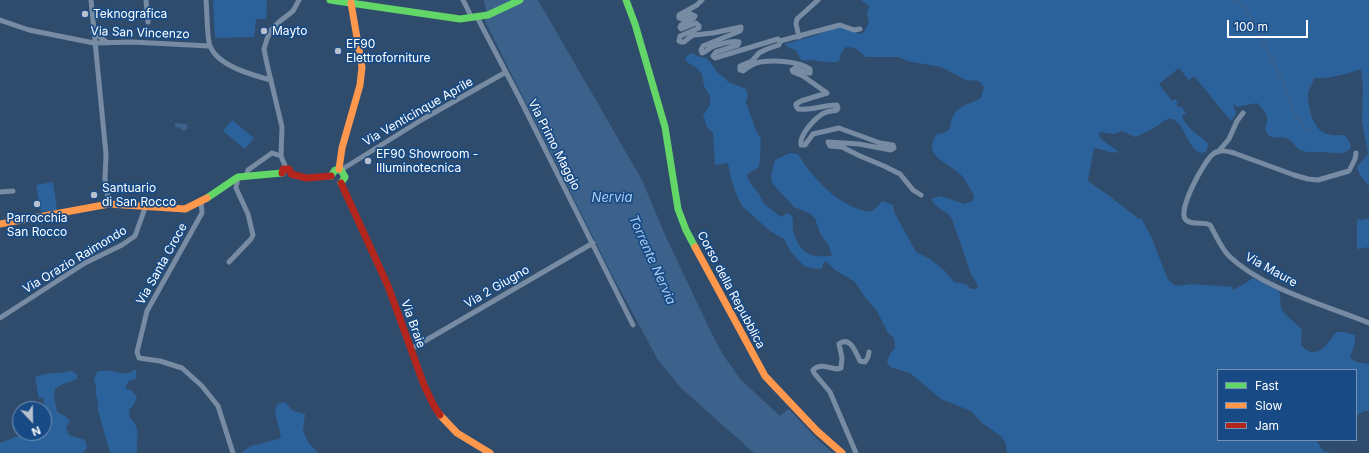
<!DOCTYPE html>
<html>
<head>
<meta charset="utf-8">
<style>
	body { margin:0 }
	#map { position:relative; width:1369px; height:453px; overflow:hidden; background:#304c6c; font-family:Inter,sans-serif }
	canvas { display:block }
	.legend { position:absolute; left:1217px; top:369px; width:140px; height:72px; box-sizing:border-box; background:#184b85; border:1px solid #7493b6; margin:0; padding:5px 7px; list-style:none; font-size:12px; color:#fff }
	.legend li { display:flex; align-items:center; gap:8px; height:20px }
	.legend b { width:20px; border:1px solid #7493b6 }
	.north { position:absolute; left:12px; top:401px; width:40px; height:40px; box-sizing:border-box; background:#184b85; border:1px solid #7493b6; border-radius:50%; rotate:158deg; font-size:11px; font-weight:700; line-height:16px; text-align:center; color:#fff }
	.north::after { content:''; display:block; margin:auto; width:14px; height:18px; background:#b7c0cc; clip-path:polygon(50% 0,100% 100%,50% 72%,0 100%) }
	.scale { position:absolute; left:1227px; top:20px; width:81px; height:18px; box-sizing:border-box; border:2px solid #fff; border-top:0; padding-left:5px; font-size:12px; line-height:14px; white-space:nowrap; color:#fff; -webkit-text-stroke:3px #184b85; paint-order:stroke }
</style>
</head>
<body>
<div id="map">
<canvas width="1369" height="453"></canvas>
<ul class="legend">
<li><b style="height:5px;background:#63d668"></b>Fast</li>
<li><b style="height:5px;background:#ff974d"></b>Slow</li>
<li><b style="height:5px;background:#b3261e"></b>Jam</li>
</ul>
<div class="north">N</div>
<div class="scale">100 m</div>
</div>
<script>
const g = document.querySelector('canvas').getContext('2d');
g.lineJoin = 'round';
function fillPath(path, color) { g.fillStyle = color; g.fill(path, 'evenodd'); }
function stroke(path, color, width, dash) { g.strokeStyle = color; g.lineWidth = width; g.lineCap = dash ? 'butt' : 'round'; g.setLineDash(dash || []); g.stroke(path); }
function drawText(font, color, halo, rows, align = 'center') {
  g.font = font + ' Inter,sans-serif'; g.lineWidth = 3.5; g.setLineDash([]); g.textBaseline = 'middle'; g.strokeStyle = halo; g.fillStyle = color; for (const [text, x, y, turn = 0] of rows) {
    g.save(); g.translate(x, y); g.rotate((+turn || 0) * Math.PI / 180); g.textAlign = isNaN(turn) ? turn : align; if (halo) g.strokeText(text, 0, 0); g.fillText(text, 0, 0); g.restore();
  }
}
const green = new Path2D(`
	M213 0H267L266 19H256L254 37 215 38Z
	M861 0H1369V186L1360 175 1357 167 1368 154 1362 120 1363 87 1361 69C1350 73 1326 80 1314 78 1313 84 1308 89 1308 95 1308 108 1313 130 1327 134 1339 138 1346 129 1351 147 1344 157 1333 152 1322 152 1316 152 1309 153 1303 151 1296 149 1292 140 1286 138 1277 135 1270 142 1265 129 1270 115 1266 113 1257 103L1237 107 1233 104 1236 114 1231 121 1194 76 1189 80 1179 68 1159 84 1172 101 1175 99 1178 103 1176 104 1179 108 1181 106 1186 113 1182 116C1188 131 1198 133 1208 144L1206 152C1188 159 1185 115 1168 119 1164 120 1161 124 1157 126 1150 130 1143 134 1135 137L1122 131 1114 134 1100 132 1099 135 1101 139 1119 152C1110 154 1103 149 1094 148L1088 180 1089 182 1108 195 1139 219 1141 218 1151 236 1168 280 1176 286 1192 284 1232 287 1233 290 1246 283 1253 278 1279 291C1281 297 1280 303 1281 308 1284 315 1296 323 1302 330L1301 345C1316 362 1327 345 1336 332H1344L1355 335C1356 345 1352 349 1350 358L1356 362 1369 364V411H1364L1356 416V370H1218V440H1316L1323 451 1332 453H1007L1006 444 1002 437 982 423 971 411 941 399 910 373 890 367 887 362 890 354 895 348 894 338 888 333 877 311 864 296 855 282 835 270 826 261 823 264 822 268 818 269 806 267 803 265 791 252 784 239 770 231 743 207 739 200 736 193 731 179 728 163 715 165 713 133 707 127 703 116 710 104V96L704 86 702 74 697 68 687 62 685 59 687 56 692 53 699 57 706 58 711 63 717 72 726 79 728 82 746 89 748 96 746 100V103L757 133 761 139C760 149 761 157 759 167L749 173 747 176 750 183 759 194 764 204 781 217 787 213C790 215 791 214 792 217 794 221 792 225 793 230 796 242 802 254 816 256 821 257 827 256 832 256L829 246 820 233 815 218 809 213 794 207 772 183 771 175 775 160 790 153 798 154C813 179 839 207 870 212L876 208 882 201 893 205 894 212 909 239 916 252 930 259 944 270 954 282 966 284 971 289H975L978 287 977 283 971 274 952 219C946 209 938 211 931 199L941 196 964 204 973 201 974 196C970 189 967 182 962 176 951 163 920 157 937 134L944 133 950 129C953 105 962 108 981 98L984 87 979 81 966 80 941 67 907 61 899 57H866C859 52 856 46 846 47L841 53 839 61C830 64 821 61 812 60 808 60 805 61 801 60L796 50 788 47 785 44 817 35 836 27 843 28 860 34 864 32 869 22 867 14 869 6Z
	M232 120 254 138 245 149 223 131Z
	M53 182 57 210 41 212 36 185Z
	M1369 218V247L1357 249V219L1363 220Z
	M136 369V379L129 381 125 388 132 391 137 397 134 404 129 410 130 418C142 429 136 439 137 453H110L98 410V402L96 395V387L94 380 97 372C115 366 122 380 136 369Z
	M71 371 77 374V379C69 383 62 383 55 389L54 397 57 412 65 416 70 421 66 428 69 435 85 440 87 447 83 453H0V443L21 435 49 433 43 397 39 399 35 377C47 372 58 374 71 371Z
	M285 402 293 411 305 414 303 431 308 442 318 453H241L251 446 279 439 281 436 275 413 277 404Z`);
const water = new Path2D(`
	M484 0H538L642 180 665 235 711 332 723 355 741 380 780 416 789 409 818 440 833 453H754L681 388 658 360 612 275 485 21 486 9Z
	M175 123 186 124 188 127 186 130H181V128L175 127Z`);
const stream = new Path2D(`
	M1234 0 1245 9 1258 27 1262 40 1280 76 1296 116 1308 131`);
const street = new Path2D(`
	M91 0 106 154 105 179 109 204
	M146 0 148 22
	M206 0C207 9 207 40 210 46 218 66 252 75 271 80
	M463 0 472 18
	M702 0 697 5 679 15V18L682 19 691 14 695 16 694 18 681 25 680 27 681 29 696 23 699 26V28L680 36 679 41 681 42H684L690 37 694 35 713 33 741 27V29L740 31 703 46 701 50 702 53C706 52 706 51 710 48 716 45 732 40 739 42L738 45 716 52 713 56 715 58 778 39 780 42 779 45 767 49 759 53 752 61 740 66V70L743 71C748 67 754 63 760 62 775 60 798 61 810 69V73H808L795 68 792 70 793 72 803 76 827 93
	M477 17 520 99 633 325
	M0 20 29 30 94 43 132 42 209 46
	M93 32 108 43
	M799 37 796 24 797 19 818 0
	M780 41 840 25 854 30 860 29
	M827 93 801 101 796 104V106L798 109C811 111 823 105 837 105L838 108 837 110C833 111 828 111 824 113 815 118 799 135 801 145H805L813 134 839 128 880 143 893 145 894 148 891 150 859 144 828 142 830 146 842 147 860 156 884 166 900 174 913 190 921 195
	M1218 152 1229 139 1237 121 1243 113
	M1356 153 1355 159 1349 171 1318 180 1308 179 1294 175 1234 153C1227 151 1219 149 1213 154 1204 161 1176 212 1186 220 1193 226 1203 221 1210 225 1216 235 1221 248 1229 256 1263 289 1325 305 1369 323
	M286 168 281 156 282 127 267 64 264 49 267 39 271 30 279 22 293 11 299 0
	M341 170 423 119 506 72
	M246 176 248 170 272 153 281 156
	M0 192 13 191
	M201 202 202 213 147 311 137 352 139 358 160 361 182 368 202 386 218 406 233 453
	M229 262 251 239 253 235 248 214 236 188 238 177
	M0 318 85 263 122 245 135 236 145 208
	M411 349 593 243
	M856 453 830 392 814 373 813 370C820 363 829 368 837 369L841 368 842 358 839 344C850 335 856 353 860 361L865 362 868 357 869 352`);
const fast = new Path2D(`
	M330 0 460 19 488 15 520 0
	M626 0 635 24 665 127 678 209 686 230 695 247
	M331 176 335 170H341L345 177 341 183
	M207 198 238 177 282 173`);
const slow = new Path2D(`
	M339 169 342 148 360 85 362 67 351 3
	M0 224 109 204 185 209 207 198
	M695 247 765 376 817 431 842 453
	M440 415 457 433 490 453`);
const jam = new Path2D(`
	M282 173 283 169H289L291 174 306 178 331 176
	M341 183 388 286 424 385 434 406 440 415`);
const markers = [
	[85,14,4,"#b7c0cc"],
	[264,31,4,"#b7c0cc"],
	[338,51,4,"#b7c0cc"],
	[368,161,4,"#b7c0cc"],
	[94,195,4,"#b7c0cc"],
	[37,204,4,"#b7c0cc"]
];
const poiNames = [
	["Teknografica",93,14],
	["Mayto",272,31],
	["EF90",346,44],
	["Elettroforniture",346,58],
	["EF90 Showroom -",376,154],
	["Illuminotecnica",376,168],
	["Santuario",102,188],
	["di San Rocco",102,202],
	["Parrocchia",37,218,"center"],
	["San Rocco",37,232,"center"]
];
const streetNames = [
	["Via San Vincenzo",140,33,2],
	["Via Venticinque Aprile",418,112,-30],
	["Via Primo Maggio",554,145,63],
	["Via Orazio Raimondo",75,260,-31],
	["Via Santa Croce",162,264,-61],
	["Via Maure",1271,270,29],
	["Via 2 Giugno",497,287,-30],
	["Corso della Repubblica",731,290,62],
	["Via Braie",413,324,70]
];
const waterNames = [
	["Nervia",612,198],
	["Torrente Nervia",652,260,66]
];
fillPath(green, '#2c629c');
fillPath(water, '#3c618b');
stroke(stream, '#3c618b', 1.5);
stroke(street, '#778ba2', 5);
stroke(fast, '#63d668', 7);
stroke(slow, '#ff974d', 7);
stroke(jam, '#b3261e', 7);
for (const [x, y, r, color] of markers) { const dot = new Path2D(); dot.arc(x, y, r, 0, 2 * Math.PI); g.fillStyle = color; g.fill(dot); stroke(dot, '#184b85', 1.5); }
drawText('12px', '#fff', '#184b85', poiNames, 'left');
drawText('12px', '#fff', '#184b85', streetNames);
drawText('italic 13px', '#a9cdf4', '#184b85', waterNames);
</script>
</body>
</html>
